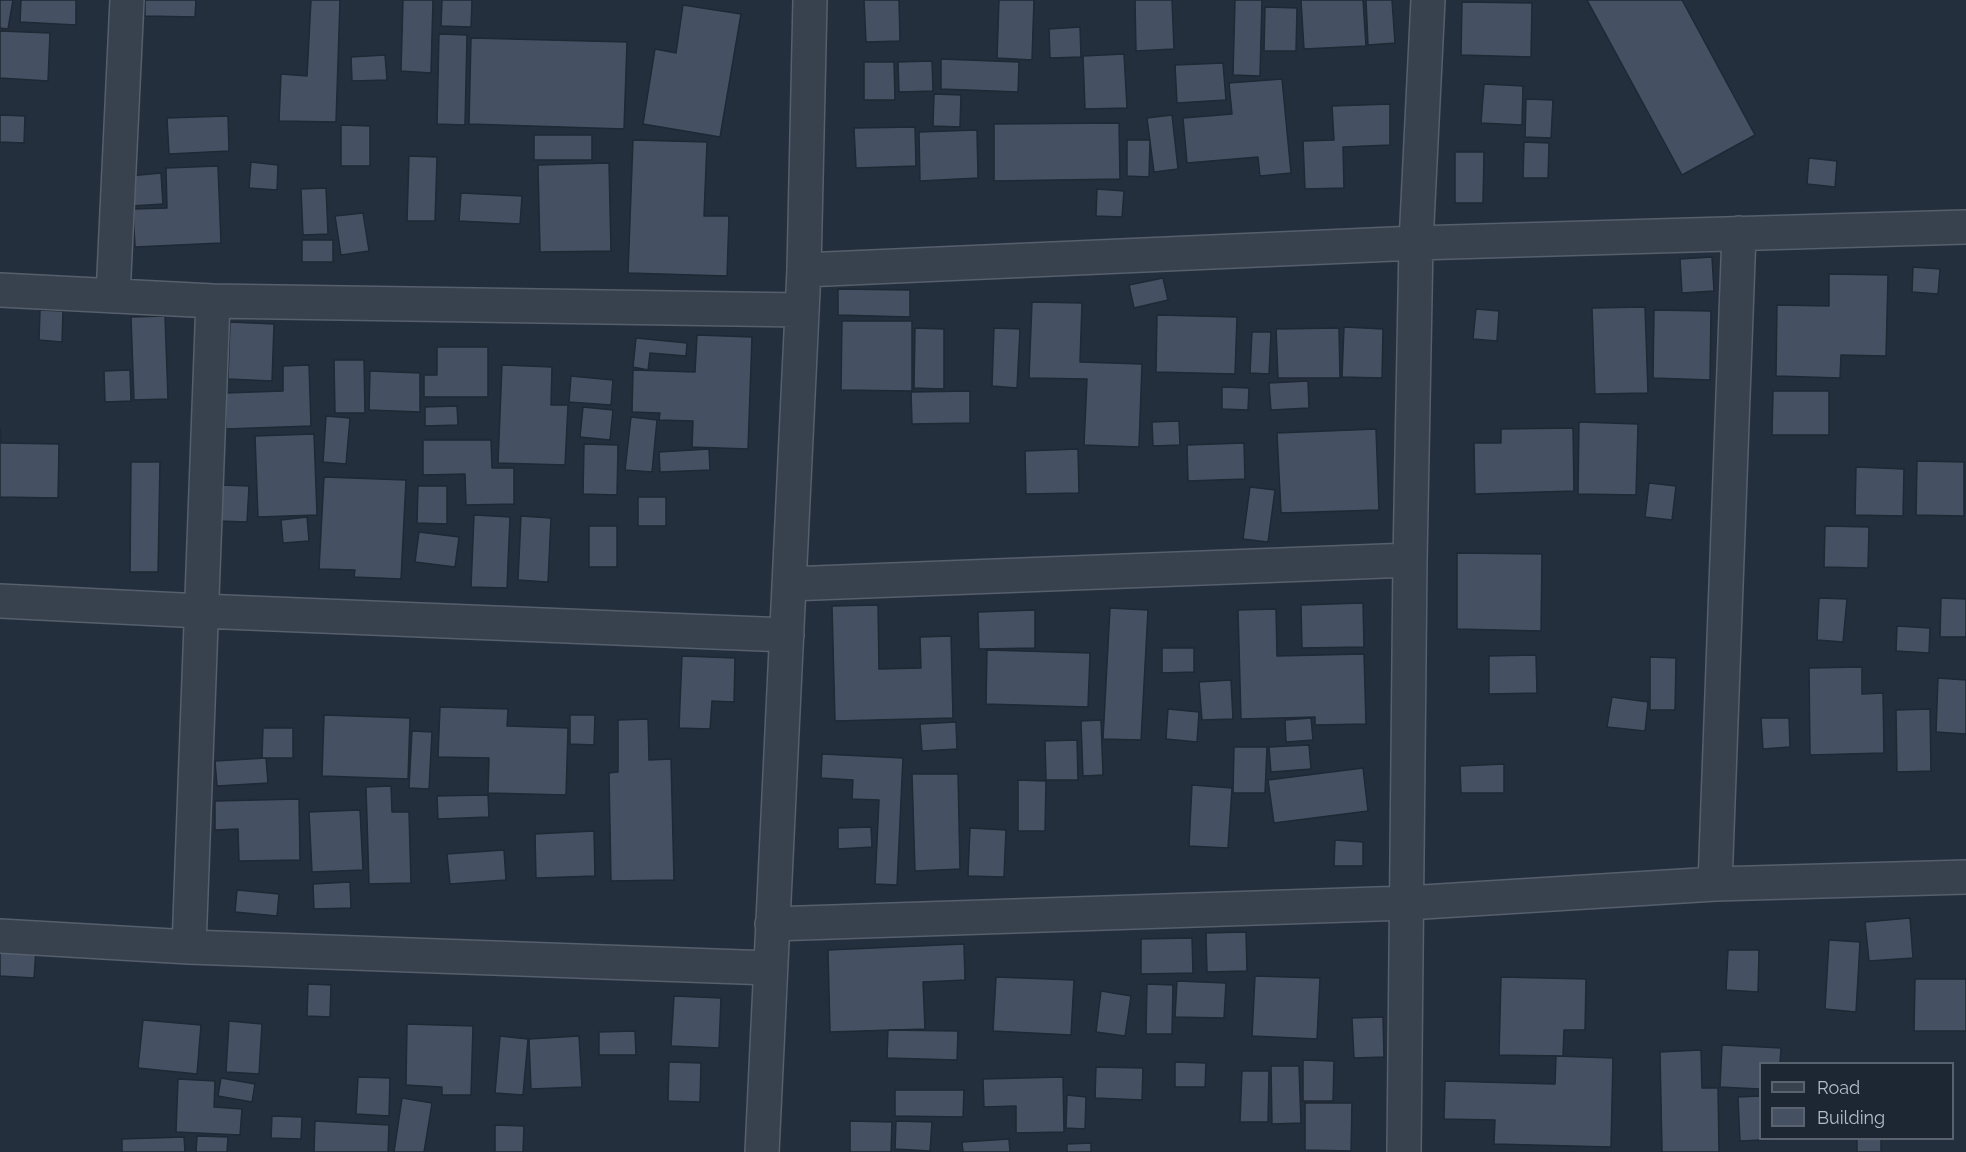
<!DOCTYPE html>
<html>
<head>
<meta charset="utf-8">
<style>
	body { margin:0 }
	#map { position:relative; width:1966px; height:1152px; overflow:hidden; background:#242f3e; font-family:Raleway,sans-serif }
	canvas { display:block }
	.legend { position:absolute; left:1759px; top:1062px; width:195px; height:78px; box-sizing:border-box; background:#1d2633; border:2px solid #59626f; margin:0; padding:8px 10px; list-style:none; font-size:18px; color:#b4bcc9 }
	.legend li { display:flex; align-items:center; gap:12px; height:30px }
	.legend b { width:30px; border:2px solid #59626f }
</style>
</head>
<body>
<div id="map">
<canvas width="1966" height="1152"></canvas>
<ul class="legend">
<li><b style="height:8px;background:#38414e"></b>Road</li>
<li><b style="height:16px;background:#455162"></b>Building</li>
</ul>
</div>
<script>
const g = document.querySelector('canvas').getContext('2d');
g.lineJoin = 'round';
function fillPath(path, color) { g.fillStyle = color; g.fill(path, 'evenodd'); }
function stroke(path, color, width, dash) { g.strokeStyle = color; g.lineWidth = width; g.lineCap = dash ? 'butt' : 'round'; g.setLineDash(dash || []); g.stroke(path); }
const building = new Path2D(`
	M0 0H13L8 29 0 28Z
	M21 0H76V25L20 22Z
	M145 0H196L195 17 145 16Z
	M311 0H340L336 122 279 121 281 74 307 76Z
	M403 0H433L431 73 401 71Z
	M442 0H472L471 27 441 26Z
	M864 0H899L900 41 866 42Z
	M999 0H1034L1032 60 997 58Z
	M1135 0H1172L1174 49 1136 51Z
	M1235 0H1262L1260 76 1233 75Z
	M1301 0H1363L1366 46 1304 49Z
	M1366 0H1392L1395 43 1368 45Z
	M1587 0H1682L1755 135 1682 175Z
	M1462 2 1532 3 1531 57 1461 55Z
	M683 5 741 14 720 137 643 124 655 49 676 53Z
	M1265 7 1297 8 1296 51H1264Z
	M1080 27 1081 57 1050 58 1049 29Z
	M0 31 50 33 48 81 0 78Z
	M439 34 467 35 465 125 437 124Z
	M471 38 627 42 624 129 469 124Z
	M1124 54 1127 108 1085 109 1083 56Z
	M385 55 387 80 352 81 351 57Z
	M941 59 1019 62 1018 92 941 89Z
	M932 61 933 91 899 92 898 62Z
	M864 62H894L895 100H864Z
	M1223 63 1226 100 1177 103 1175 65Z
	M1282 79 1291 173 1260 176 1258 157 1187 163 1183 118 1232 114 1229 83Z
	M1484 84 1523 86 1522 125 1481 123Z
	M934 94 961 95 960 127 933 126Z
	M1526 99 1553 100 1551 138 1525 137Z
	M1390 104V145L1343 147 1344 188 1305 189 1303 141 1334 140 1332 106Z
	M0 115 25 116 24 143 0 142Z
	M1172 115 1178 169 1154 172 1147 118Z
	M228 116 229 151 169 154 167 118Z
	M1119 123 1120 179 994 181V124Z
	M341 125 370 126V166H341Z
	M915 127 916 166 856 168 854 128Z
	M977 130 978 178 920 181 919 132Z
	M534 135H592V160H534Z
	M633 140 707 142 704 216H729L727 276 628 273Z
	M1127 140H1150L1149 177 1127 176Z
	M1524 142 1549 143 1548 178H1523Z
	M1455 152H1484L1483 203H1455Z
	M409 156 437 157 435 221H407Z
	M1809 158 1837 161 1835 187 1807 184Z
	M251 162 278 165 277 190 249 188Z
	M609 163 611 251 540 252 538 165Z
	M218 166 221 243 135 247 133 209 167 208 166 168Z
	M161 173 163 204 131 206 129 176Z
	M326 188 328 234 303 235 301 189Z
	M1097 189 1124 191 1122 217 1096 216Z
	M461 193 522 196 520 224 459 221Z
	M363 213 369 251 341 255 335 216Z
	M302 240H333V262H302Z
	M1712 257 1714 291 1682 293 1680 259Z
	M1913 267 1940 269 1938 294 1912 292Z
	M1829 274 1888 275 1886 356 1841 355 1840 378 1776 376 1777 305 1829 306Z
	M1163 278 1168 300 1134 308 1129 285Z
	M838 289 910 290V317L838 315Z
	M1032 302 1082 303 1080 362 1142 364 1139 447 1084 445 1087 379 1029 378Z
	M1645 307 1648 393 1595 394 1592 308Z
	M1476 309 1499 311 1497 341 1473 339Z
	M40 310 63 311 62 342 39 340Z
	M1654 310 1711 311 1710 380 1653 378Z
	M1157 315 1237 317 1235 374 1156 372Z
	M165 316 168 399 134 400 131 317Z
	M842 321H912V391L841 390Z
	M230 322 274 324 272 381 228 379Z
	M1344 327 1383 329 1382 378 1342 377Z
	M915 328 944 329V389L914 388Z
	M994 328 1020 329 1017 388 992 386Z
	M1339 328 1340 378H1278L1276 329Z
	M1252 332H1271L1269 374 1250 373Z
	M697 335 752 337 748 449 692 447 693 421 659 420 660 413 632 412 633 370 695 372Z
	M636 338 687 343 686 356 650 353 648 370 633 367Z
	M437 347H488V397H424V375H437Z
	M334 360H364L365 413H335Z
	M309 365 311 426 226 429 225 393 283 391V366Z
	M502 365 552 367 551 405H568L565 465 498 463Z
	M130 370 131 401 105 402 104 371Z
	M370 371 420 373V412L369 410Z
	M571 376 613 380 611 405 569 402Z
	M1308 381 1309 408 1271 410 1269 383Z
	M1222 387 1249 388 1248 410 1222 409Z
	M970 391V423L912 424 911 392Z
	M1773 391H1829V435H1772Z
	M457 406 458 425 425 426V407Z
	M583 407 613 410 610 440 580 437Z
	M326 416 350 418 346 464 323 462Z
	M631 417 657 420 652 472 625 470Z
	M1179 421 1180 445 1153 446 1152 422Z
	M1579 422 1638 424 1636 495 1578 494Z
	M0 428 1 443 59 444 58 498 0 497Z
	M1573 428 1574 491 1475 494 1474 443H1501V429Z
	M1376 429 1379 510 1281 513 1277 433Z
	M314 434 317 515 258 517 255 436Z
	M423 440H491L492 468H514V504L466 505 465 474 423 475Z
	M1244 443 1245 479 1188 481 1187 445Z
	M584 444 618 445 617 495 583 494Z
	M709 449 710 470 660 472 659 452Z
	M1078 449 1079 493 1026 494 1025 451Z
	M1917 461 1964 462V516L1916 515Z
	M131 462H160L158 572H130Z
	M1856 467 1904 469 1903 516 1855 515Z
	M324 477 406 480 401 579 354 577 355 570 319 569Z
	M1649 483 1676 486 1672 520 1645 517Z
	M221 485 249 486 247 522 219 521Z
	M418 486H447V524L417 523Z
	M1250 487 1275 490 1268 542 1243 539Z
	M638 497H666V526H638Z
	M474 515 510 517 507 588 471 587Z
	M521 516 551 518 548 582 518 580Z
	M307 517 309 541 283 543 281 520Z
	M589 526H617V567H589Z
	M1825 526 1869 527 1868 568 1824 567Z
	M419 532 459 537 455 567 415 562Z
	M1457 553 1542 554 1541 631 1457 629Z
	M1819 598 1847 599 1843 642 1817 640Z
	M1941 598 1966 599V637H1940Z
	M1363 603 1364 647 1302 648 1301 605Z
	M878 605 879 669 921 668 920 637 951 636 953 718 835 721 832 606Z
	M1110 608 1148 610 1141 740 1103 739Z
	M1276 609 1277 656 1364 654 1366 724 1315 725V717L1241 719 1238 610Z
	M1035 610V648L979 649 978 612Z
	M1897 626 1930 628 1929 653 1896 651Z
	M1162 648H1194V672L1162 673Z
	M987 650 1090 653 1088 707 986 704Z
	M1536 655 1537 693 1489 694V656Z
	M682 656 735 658 734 702 712 701 710 729 679 728Z
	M1650 657 1676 658 1675 710H1650Z
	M1862 667V694L1883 693 1884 753 1810 755 1809 668Z
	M1938 678 1966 680V734L1936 732Z
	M1231 680 1233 719 1202 720 1199 682Z
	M1612 697 1648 702 1645 731 1607 727Z
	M440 707 508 709 507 726 568 728 566 795 488 793 489 758 438 757Z
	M1168 709 1199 712 1197 742 1166 739Z
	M1930 709 1931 771 1897 772 1896 710Z
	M324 715 410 718 408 779 322 776Z
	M570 715H595L594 745 570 744Z
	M1311 718 1313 740 1286 742 1285 720Z
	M1761 718H1789L1790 747 1763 749Z
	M648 719 649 760 671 759 674 880 611 881 609 773 618 772V720Z
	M1101 720 1103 775 1083 776 1081 721Z
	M956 722 957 749 922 751 920 724Z
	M263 728H293V758H262Z
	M412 731 432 732 429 789 409 788Z
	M1077 740 1078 780H1046L1045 741Z
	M1309 745 1311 769 1271 772 1269 747Z
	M1234 747H1267L1265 793H1233Z
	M822 754 903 758 897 885 875 884 879 800 852 799 853 780 821 778Z
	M266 758 268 783 217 786 215 761Z
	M1504 764V793H1461L1460 766Z
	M1363 768 1368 811 1274 823 1268 780Z
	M912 774H958L960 869 915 871Z
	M1018 780 1046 781 1045 831H1018Z
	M1192 785 1232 788 1228 848 1189 846Z
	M391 786 392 812H409L411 883 369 884 366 787Z
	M488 795 489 817 438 819 437 796Z
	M299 799 300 860 239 861 238 829 215 830V801Z
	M360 810 363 870 312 872 309 812Z
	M871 827 872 847 838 849V828Z
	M970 828 1006 830 1004 877 968 876Z
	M594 831 595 876 536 878 535 834Z
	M1335 840 1363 842V866H1334Z
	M504 850 506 880 450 884 447 854Z
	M350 882 351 908 314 909 313 884Z
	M237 890 279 894 277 916 235 912Z
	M1910 918 1913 958 1869 961 1865 922Z
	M1246 932 1247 971 1207 972 1206 933Z
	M0 934 37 936 34 978 0 976Z
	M1192 938 1193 973 1141 974V939Z
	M1829 940 1860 942 1856 1012 1825 1009Z
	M964 944 965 980 923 982 925 1029 830 1032 828 950Z
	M1728 950H1759L1758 992 1726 990Z
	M1255 976 1320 978 1317 1039 1252 1036Z
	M996 977 1074 980 1071 1035 993 1031Z
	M1501 977 1586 979 1585 1030H1564L1563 1056 1499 1055Z
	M1915 979H1966V1031H1914Z
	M1177 981 1226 983 1224 1018 1175 1017Z
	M308 984 331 985 330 1017 307 1016Z
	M1147 984 1173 985 1172 1034H1146Z
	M1101 991 1131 996 1125 1036 1096 1032Z
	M674 996 721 998 719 1048 671 1046Z
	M1383 1017 1384 1057 1354 1058 1352 1018Z
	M143 1020 201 1025 197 1074 138 1068Z
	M229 1021 262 1024 259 1074 226 1072Z
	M407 1024 473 1026 471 1095H442V1087L406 1085Z
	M888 1030 958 1031 957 1060 887 1058Z
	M635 1031 636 1055H599V1032Z
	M500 1036 528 1039 523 1095 495 1093Z
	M579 1036 582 1087 531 1089 529 1039Z
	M1722 1045 1781 1048 1780 1064H1760V1089L1720 1087Z
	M1701 1050 1702 1088H1718L1719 1152H1662L1660 1052Z
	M1556 1056 1613 1058 1611 1147 1494 1144 1495 1120 1444 1119 1445 1081 1555 1084Z
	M1303 1060 1334 1061 1333 1101H1303Z
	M669 1062 701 1063 700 1102 668 1101Z
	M1175 1062 1206 1063 1205 1087H1175Z
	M1271 1066H1299L1301 1123 1272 1124Z
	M1096 1067 1143 1068 1142 1100 1095 1098Z
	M1242 1071H1269L1268 1122H1240Z
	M358 1077 390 1078 389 1116 356 1114Z
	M1063 1077 1064 1132 1016 1133V1106L984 1107 983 1079Z
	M221 1078 255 1084 252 1102 218 1096Z
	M178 1079 215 1081 214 1107 242 1109 240 1135 176 1132Z
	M895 1090H964L963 1117 895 1116Z
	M1067 1095 1086 1097 1085 1129 1066 1128Z
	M1760 1096V1138L1784 1139 1740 1141 1738 1097Z
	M402 1098 432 1103 424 1152H394Z
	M1305 1103H1352L1351 1151 1305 1150Z
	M272 1116 302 1117 301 1139 271 1138Z
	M315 1121 389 1125 388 1152H314Z
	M850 1121 892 1122 891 1152H850Z
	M896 1121 932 1122 930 1151 895 1149Z
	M495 1125 524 1126 523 1152H495Z
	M197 1136 228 1137 227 1152H196Z
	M184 1137 185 1152H122V1139Z
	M1857 1138H1881V1152H1857Z
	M1009 1139 1010 1152H963L962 1142Z
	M1091 1143V1152H1067V1144Z`);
const minor = new Path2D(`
	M804 270 1416 243 1966 227
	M0 290 213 301 801 310
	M113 296 127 0
	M789 584 1410 560
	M0 601 201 611 787 635
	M1715 884 1739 233
	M772 924 1407 903 1715 884 1966 877
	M0 936 189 947 770 968
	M189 947 213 301
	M762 1152 804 270 810 0
	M1404 1152 1410 560 1416 243 1428 0`);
fillPath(building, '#455162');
stroke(building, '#1f2835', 1.5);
stroke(minor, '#565f6c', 36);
stroke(minor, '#38414e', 33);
</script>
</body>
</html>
